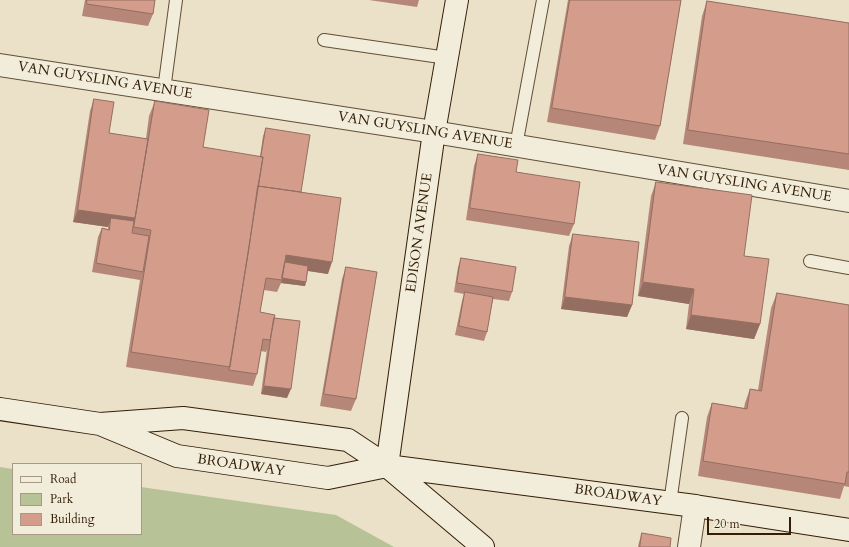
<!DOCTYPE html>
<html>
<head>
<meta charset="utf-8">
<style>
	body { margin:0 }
	#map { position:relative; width:849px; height:547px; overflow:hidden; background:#ebe1c8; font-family:Cardo,serif }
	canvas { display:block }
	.legend { position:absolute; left:12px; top:463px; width:130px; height:72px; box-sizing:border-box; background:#f2ecdb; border:1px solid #a69a85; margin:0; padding:5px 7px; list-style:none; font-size:12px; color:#331e05 }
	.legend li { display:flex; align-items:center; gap:8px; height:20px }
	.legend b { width:20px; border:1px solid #a69a85 }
	.scale { position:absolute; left:707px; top:517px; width:84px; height:18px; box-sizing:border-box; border:2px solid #331e05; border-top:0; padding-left:5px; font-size:12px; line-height:14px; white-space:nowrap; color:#331e05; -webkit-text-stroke:3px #f2ecdb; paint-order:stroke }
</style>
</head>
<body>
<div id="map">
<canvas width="849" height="547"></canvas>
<ul class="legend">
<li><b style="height:5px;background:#f2ecdb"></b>Road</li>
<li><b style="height:11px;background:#b7c396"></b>Park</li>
<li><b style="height:11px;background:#d49d8b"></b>Building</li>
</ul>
<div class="scale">20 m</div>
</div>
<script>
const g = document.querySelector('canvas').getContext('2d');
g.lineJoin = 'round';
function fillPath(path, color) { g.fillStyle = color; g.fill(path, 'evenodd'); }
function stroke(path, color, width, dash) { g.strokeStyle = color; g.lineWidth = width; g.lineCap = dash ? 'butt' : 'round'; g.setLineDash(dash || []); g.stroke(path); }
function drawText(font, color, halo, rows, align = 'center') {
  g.font = font + ' Cardo,serif'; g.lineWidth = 3; g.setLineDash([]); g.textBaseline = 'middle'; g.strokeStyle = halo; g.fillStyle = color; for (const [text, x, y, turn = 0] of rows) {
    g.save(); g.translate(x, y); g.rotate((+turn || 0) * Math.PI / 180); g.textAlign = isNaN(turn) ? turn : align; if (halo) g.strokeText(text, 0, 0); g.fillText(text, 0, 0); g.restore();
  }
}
const green = new Path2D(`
	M0 467 13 469V534H141V487L336 515 394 547H0Z`);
const lane = new Path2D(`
	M324 40 447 58
	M164 90 176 0
	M516 146 543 0
	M810 261 849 268
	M670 503 682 418`);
const street = new Path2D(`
	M0 65 434 132 849 201
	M689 547 695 506`);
const secondary = new Path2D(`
	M0 409 100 424 183 418 348 440 387 466 483 547
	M100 424 177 456 328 478 387 466 695 506 849 530
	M387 466 434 132 457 0`);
const wall = new Path2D(`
	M85 0H155L153 14 148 26 82 16Z
	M369 0H419L417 7Z
	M568 0H681L660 126 655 140 547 122Z
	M707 1 849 23V170L683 144 702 16Z
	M94 99 109 133 146 139 149 116 155 101 203 147 260 157 263 136 266 128 301 192 328 274 308 271 305 286 281 283 277 292 264 290 260 312 274 318 287 398 261 394 267 349 266 352 261 351 257 374 253 386 126 367 140 280 92 272 98 237 102 228 108 229V227L73 222 90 111Z
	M478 154 516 172 574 224 569 236 466 220 474 166Z
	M656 182 744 256 760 324 754 339 686 329 689 304 638 296 651 196Z
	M573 234 632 305 627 317 561 309 569 246Z
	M461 258 512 292 509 301 493 299 487 332 484 341 455 335 462 301 464 294 454 292 458 267Z
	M346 267 356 399 351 411 320 406 342 279Z
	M777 293 849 305V487L844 486 840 499 698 476 707 417 712 403 744 408 745 403 750 389 758 390 771 308Z
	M642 533 670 547H638L639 542Z`);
const shadedWall = new Path2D(`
	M78 210 135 218 131 230 111 218 108 227 73 222Z
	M286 255 332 262 328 274 283 267Z
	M281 278 306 282 305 286 281 283 282 280Z
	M643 282 694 289 689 304 638 296Z
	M565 297 632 305 627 317 561 309Z
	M691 315 760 324 754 339 686 329Z
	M264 386 291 389 287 398 261 394Z`);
const building = new Path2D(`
	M87 0H155L153 14 87 4Z
	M570 0H681L660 126 552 108Z
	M707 1 849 23V154L688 130Z
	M94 99 114 102 109 133 148 139 135 218 78 210Z
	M155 101 209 110 203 147 263 157 230 367 131 352 151 230 134 227Z
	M266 128 310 135 301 192 258 186 263 157H261Z
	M478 154 518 160 516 172 580 182 574 224 470 208Z
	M656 182 752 195 744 256 769 259 760 324 691 315 694 289 643 282Z
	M258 186 341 198 332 262 286 255 282 280 266 278 260 312 275 315 270 340 263 339 257 374 229 370 249 248Z
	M111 218 134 221 132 233 149 236 143 272 96 263 102 228 109 230Z
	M573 234 639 242 632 305 565 297Z
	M461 258 516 267 512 292 457 283Z
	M285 262 308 266 306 282 282 278Z
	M346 267 377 272 356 399 324 394Z
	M465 292 493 297 487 332 459 326Z
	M777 293 849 305V472H847L845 484 703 461 712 403 747 409 750 389 761 391Z
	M274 318 300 321 291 389 264 386Z
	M642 533 671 538 670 547H640Z`);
const streetNames = [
	["VAN GUYSLING AVENUE",105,81,9],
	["VAN GUYSLING AVENUE",425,131,9],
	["VAN GUYSLING AVENUE",744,184,9],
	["EDISON AVENUE",420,233,-82],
	["BROADWAY",241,466,8],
	["BROADWAY",618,496,8]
];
fillPath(green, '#b7c396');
stroke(lane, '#614f36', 14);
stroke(street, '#614f36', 24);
stroke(secondary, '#331e05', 24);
stroke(lane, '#f2ecdb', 12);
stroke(street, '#f2ecdb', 22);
stroke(secondary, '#f2ecdb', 22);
fillPath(wall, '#b68778');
fillPath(shadedWall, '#946e61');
fillPath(building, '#d49d8b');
stroke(building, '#946e61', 1);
drawText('14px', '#331e05', '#f2ecdb', streetNames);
</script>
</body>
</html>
